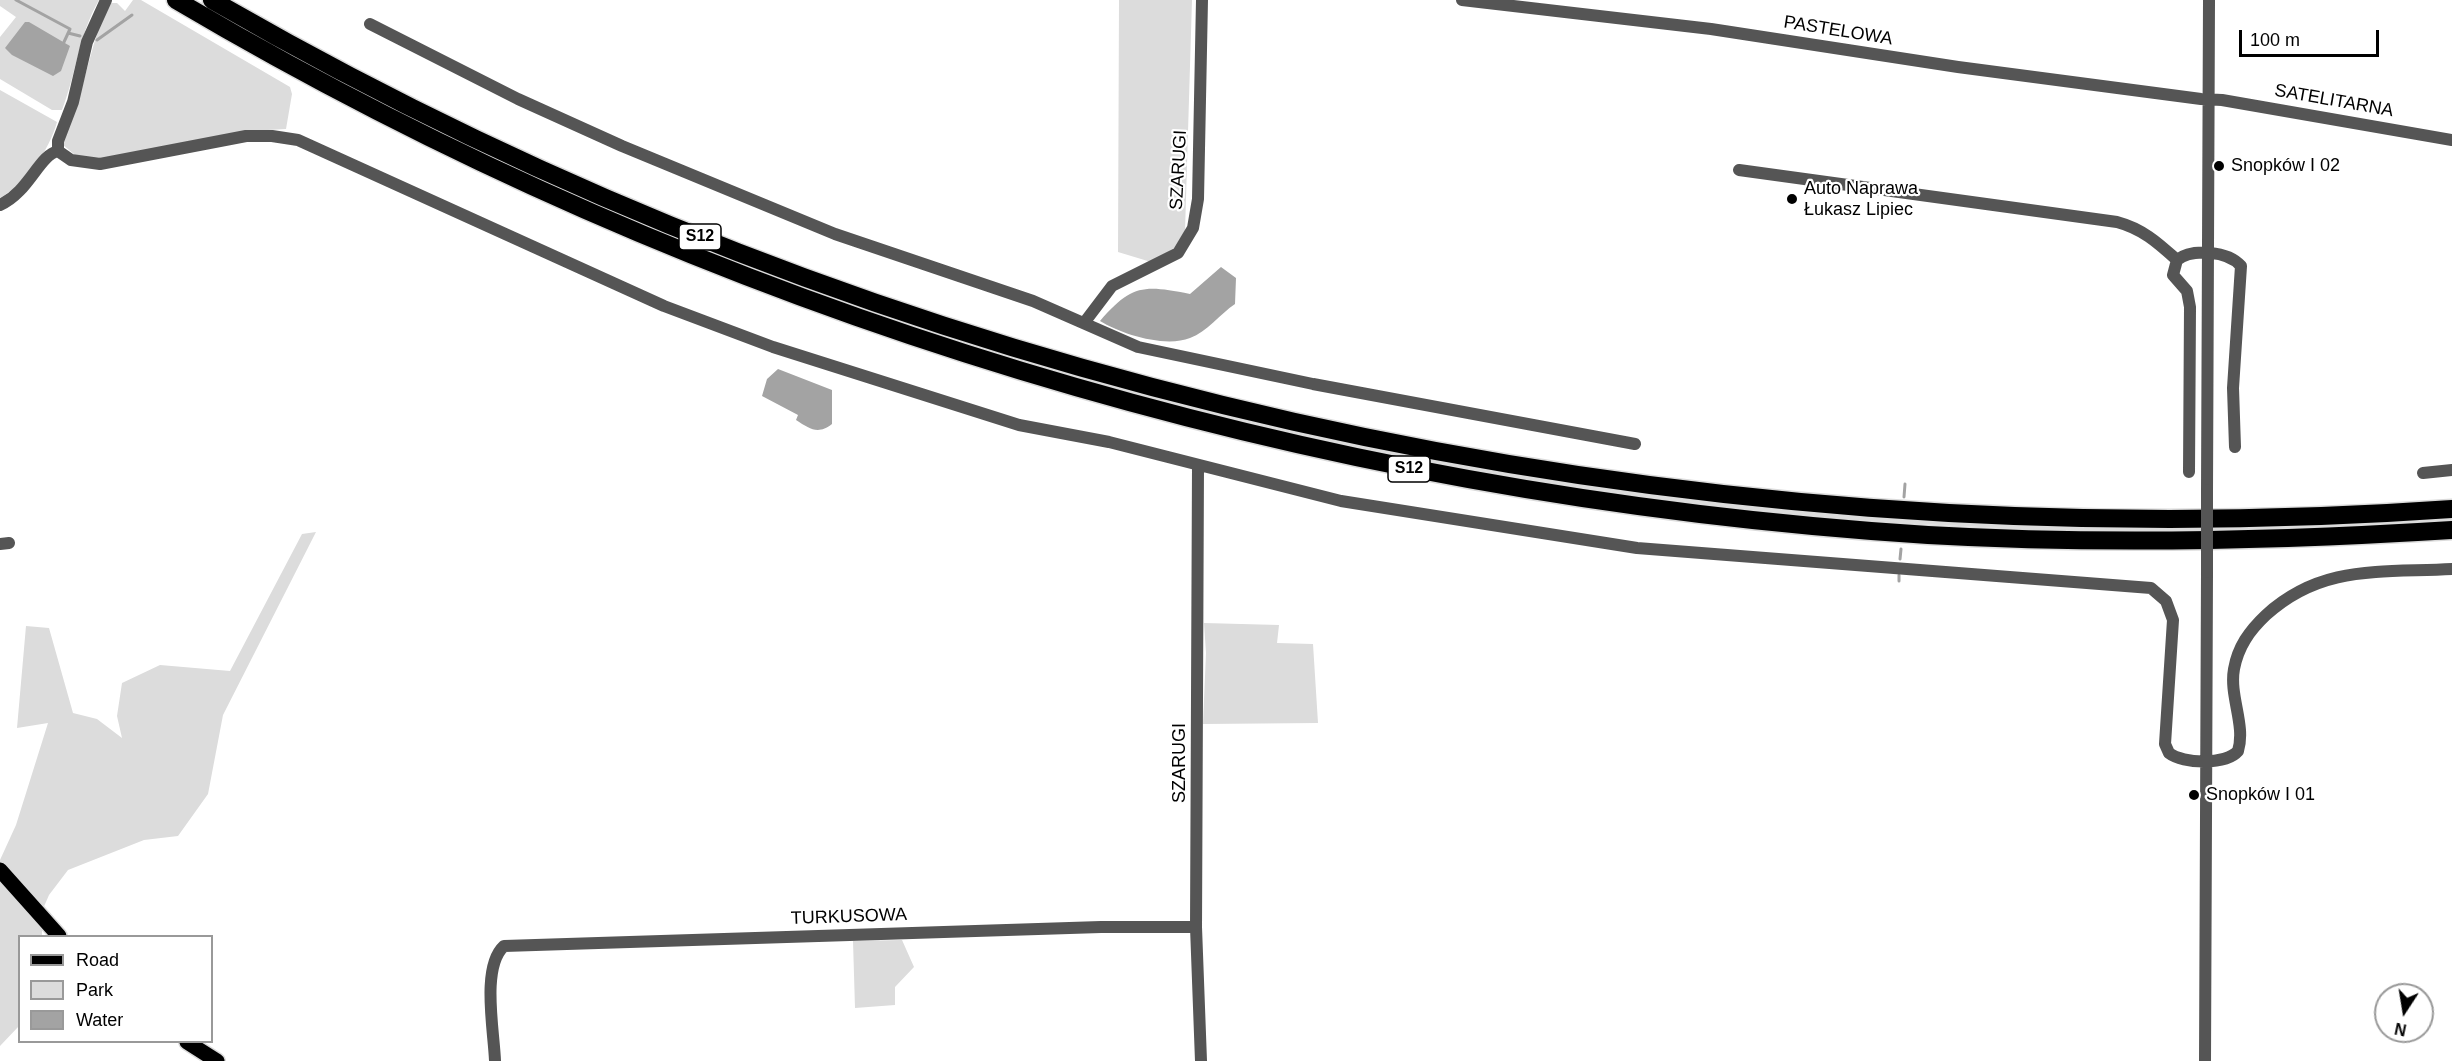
<!DOCTYPE html>
<html>
<head>
<meta charset="utf-8">
<style>
	body { margin:0 }
	#map { position:relative; width:2452px; height:1061px; overflow:hidden; background:#fff; font-family:Arial,sans-serif }
	canvas { display:block }
	.legend { position:absolute; left:18px; top:935px; width:195px; height:108px; box-sizing:border-box; background:#fff; border:2px solid #999; margin:0; padding:8px 10px; list-style:none; font-size:18px; color:#000 }
	.legend li { display:flex; align-items:center; gap:12px; height:30px }
	.legend b { width:30px; border:2px solid #999 }
	.north { position:absolute; left:2374px; top:983px; width:60px; height:60px; box-sizing:border-box; background:#fff; border:2px solid #999; border-radius:50%; rotate:192deg; font-size:16px; font-weight:700; line-height:24px; text-align:center; color:#000 }
	.north::after { content:''; display:block; margin:auto; width:21px; height:27px; background:#000; clip-path:polygon(50% 0,100% 100%,50% 72%,0 100%) }
	.scale { position:absolute; left:2239px; top:30px; width:140px; height:27px; box-sizing:border-box; border:3px solid #000; border-top:0; padding-left:8px; font-size:18px; line-height:21px; white-space:nowrap; color:#000; -webkit-text-stroke:4px #fff; paint-order:stroke }
</style>
</head>
<body>
<div id="map">
<canvas width="2452" height="1061"></canvas>
<ul class="legend">
<li><b style="height:8px;background:#000"></b>Road</li>
<li><b style="height:16px;background:#dcdcdc"></b>Park</li>
<li><b style="height:16px;background:#a3a3a3"></b>Water</li>
</ul>
<div class="north">N</div>
<div class="scale">100 m</div>
</div>
<script>
const g = document.querySelector('canvas').getContext('2d');
g.lineJoin = 'round';
function fillPath(path, color) { g.fillStyle = color; g.fill(path, 'evenodd'); }
function stroke(path, color, width, dash) { g.strokeStyle = color; g.lineWidth = width; g.lineCap = dash ? 'butt' : 'round'; g.setLineDash(dash || []); g.stroke(path); }
function drawText(font, color, halo, rows, align = 'center') {
  g.font = font + ' Arial,sans-serif'; g.lineWidth = 4.5; g.setLineDash([]); g.textBaseline = 'middle'; g.strokeStyle = halo; g.fillStyle = color; for (const [text, x, y, turn = 0] of rows) {
    g.save(); g.translate(x, y); g.rotate((+turn || 0) * Math.PI / 180); g.textAlign = isNaN(turn) ? turn : align; if (halo) g.strokeText(text, 0, 0); g.fillText(text, 0, 0); g.restore();
  }
}
const green = new Path2D(`
	M0 0H99C79 34 76 74 62 110H52L0 79V37L16 17 0 6Z
	M133 0H141L290 87 292 94 286 129 249 131 95 160 75 155 62 144C83 98 89 49 108 3H117L125 11Z
	M1119 0H1192L1185 231 1174 248 1151 262 1118 252Z
	M0 90 57 122C49 151 26 183 0 198Z
	M578 192 769 270 1367 444C1668 507 1977 531 2284 524V531L2101 533 1837 520 1607 494 1438 466 1186 411 1032 368 825 299 576 199Z
	M316 532 223 715 208 794 178 836 144 840 68 870 49 895 42 911V936H20L19 1026 0 1046V860L16 825 48 723 17 728 26 626 49 628 73 713 97 719 122 738 117 716 122 683 160 665 230 671 302 534Z
	M1204 623 1279 625 1277 643 1313 644 1318 723 1203 724 1206 653Z
	M902 940 914 967 895 987V1005L855 1008 853 941Z`);
const water = new Path2D(`
	M25 22H29L70 46 61 71 53 76 12 55 5 48Z
	M1221 267 1236 278 1235 304C1220 314 1207 332 1190 338 1165 348 1121 334 1100 321 1132 284 1144 285 1190 294Z
	M778 369 832 390V424C818 435 810 429 796 420L798 415 762 396 767 379Z`);
const stream = new Path2D(`
	M16 0 70 29 64 42
	M68 33 80 36
	M97 40 132 15
	M1904 497 1905 484
	M1900 559 1901 549
	M1899 581V575`);
const minor = new Path2D(`
	M1462 0 1711 29 1958 67 2201 99 2222 100 2452 140
	M370 24 518 99 622 146 835 234 1033 301 1138 347 1313 384 1635 444
	M58 151 71 160 100 164 246 136H272L298 140 664 306 773 347 1019 425 1109 442 1341 501 1637 548 2151 588 2166 601 2173 620 2165 744 2169 753C2183 764 2226 765 2238 751 2246 725 2229 696 2234 669 2238 647 2249 631 2266 615 2322 564 2381 573 2452 569
	M58 151V141L73 102 87 42 106 0
	M1739 170 2117 222C2143 229 2158 243 2177 260
	M0 205C29 192 39 155 58 151
	M1084 323 1112 286 1178 253 1193 228 1198 199 1202 0
	M1198 465 1196 927 1201 1061
	M2189 472 2190 307 2187 291 2173 275 2177 260C2192 248 2228 251 2241 266L2233 388 2235 447
	M2423 473 2452 470
	M2207 490 2209 0
	M0 544 9 543
	M495 1061C494 1031 481 967 504 946L1101 927H1196
	M2205 1061 2207 572`);
const major = new Path2D(`
	M0 870 59 936
	M187 1042 217 1061`);
const highway = new Path2D(`
	M176 0C707 314 1313 496 1928 535 2103 545 2277 541 2452 530
	M212 0C887 391 1675 564 2452 509`);
const minorBridge = new Path2D(`
	M2207 490V572`);
const markers = [
	[2219,166,6,"#000"],
	[1792,199,6,"#000"],
	[2194,795,6,"#000"]
];
const shields = [
	[700,237,42],
	[1409,469,42]
];
const shieldNames = [
	["S12",700,237],
	["S12",1409,469]
];
const streetNames = [
	["PASTELOWA",1838,31,9],
	["SATELITARNA",2334,101,10],
	["SZARUGI",1179,170,-87],
	["SZARUGI",1180,763,-90],
	["TURKUSOWA",849,917,-2]
];
const poiNames = [
	["Snopków I 02",2231,166],
	["Auto Naprawa",1804,189],
	["Łukasz Lipiec",1804,210],
	["Snopków I 01",2206,795]
];
fillPath(green, '#dcdcdc');
fillPath(water, '#a3a3a3');
stroke(stream, '#a3a3a3', 3);
stroke(major, '#dbdbdb', 18);
stroke(highway, '#dbdbdb', 21);
stroke(minor, '#555', 12);
stroke(major, '#000', 15);
stroke(highway, '#000', 18);
stroke(minorBridge, '#555', 12);
for (const [x, y, r, color] of markers) { const dot = new Path2D(); dot.arc(x, y, r, 0, 2 * Math.PI); g.fillStyle = color; g.fill(dot); stroke(dot, '#fff', 2); }
for (const [x, y, w] of shields) { const box = new Path2D(); box.roundRect(x - w / 2, y - 13, w, 26, 4.5); g.fillStyle = '#fff'; g.fill(box); stroke(box, '#000', 1.5); }
drawText('bold 16px', '#000', null, shieldNames);
drawText('18px', '#000', '#fff', streetNames);
drawText('18px', '#000', '#fff', poiNames, 'left');
</script>
</body>
</html>
